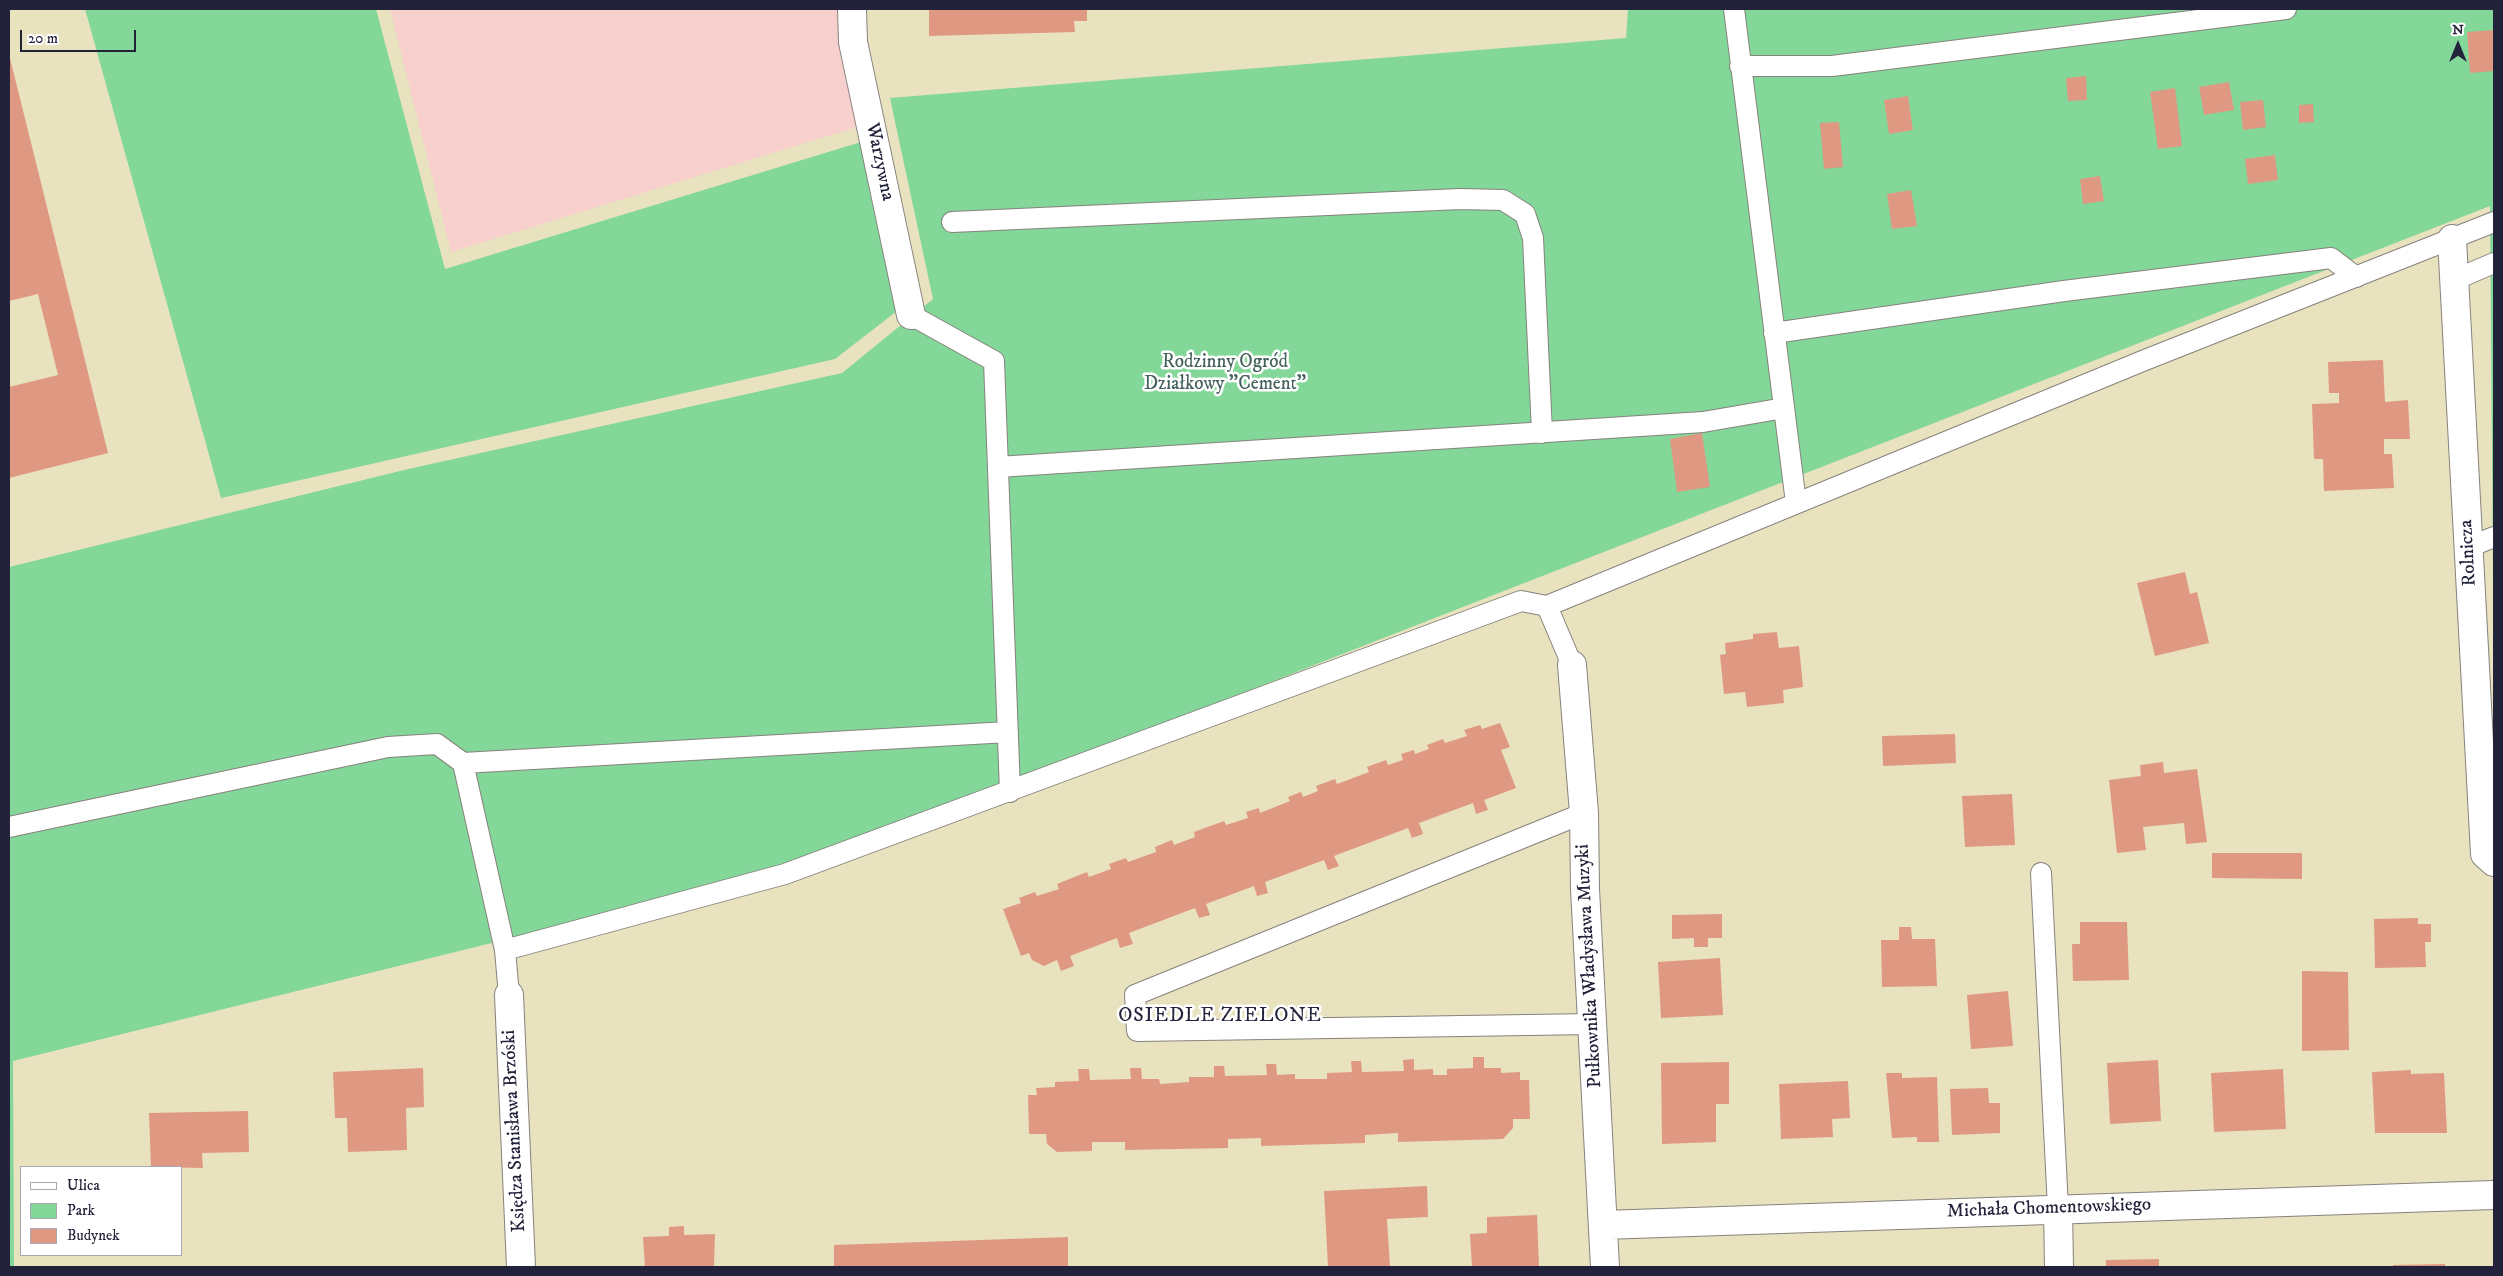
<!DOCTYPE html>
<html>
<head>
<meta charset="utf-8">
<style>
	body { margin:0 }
	#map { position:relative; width:2503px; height:1276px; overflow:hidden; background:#e9e2bf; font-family:"IM FELL DW Pica",serif }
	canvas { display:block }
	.frame { position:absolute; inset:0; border:10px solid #22223b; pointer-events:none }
	.legend { position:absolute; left:20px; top:1166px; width:162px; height:90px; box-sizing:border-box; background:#fff; border:1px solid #a7a7b1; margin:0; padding:6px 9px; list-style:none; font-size:15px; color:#22223b }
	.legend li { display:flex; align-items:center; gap:10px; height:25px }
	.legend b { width:25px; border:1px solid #a7a7b1 }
	.north { position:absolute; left:2433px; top:20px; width:50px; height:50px; -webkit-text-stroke:4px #fff; paint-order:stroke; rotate:0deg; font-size:14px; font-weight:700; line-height:20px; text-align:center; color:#22223b }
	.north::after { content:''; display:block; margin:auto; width:18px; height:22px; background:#22223b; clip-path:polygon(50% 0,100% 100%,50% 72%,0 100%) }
	.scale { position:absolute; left:20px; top:30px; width:116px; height:22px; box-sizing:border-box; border:2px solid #22223b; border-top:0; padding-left:6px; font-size:15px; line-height:18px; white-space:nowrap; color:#22223b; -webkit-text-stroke:4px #fff; paint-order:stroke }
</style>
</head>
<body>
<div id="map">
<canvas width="2503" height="1276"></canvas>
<div class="frame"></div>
<ul class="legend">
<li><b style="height:6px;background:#fff"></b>Ulica</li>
<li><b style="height:14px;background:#83d799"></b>Park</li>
<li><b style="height:14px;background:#df9982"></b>Budynek</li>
</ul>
<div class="north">N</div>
<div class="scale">20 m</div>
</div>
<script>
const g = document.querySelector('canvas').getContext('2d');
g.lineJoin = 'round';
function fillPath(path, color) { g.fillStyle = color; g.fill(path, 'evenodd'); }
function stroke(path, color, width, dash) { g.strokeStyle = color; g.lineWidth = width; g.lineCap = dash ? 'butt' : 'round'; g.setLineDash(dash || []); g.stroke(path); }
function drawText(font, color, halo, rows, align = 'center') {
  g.font = font + ' "IM FELL DW Pica",serif'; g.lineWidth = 5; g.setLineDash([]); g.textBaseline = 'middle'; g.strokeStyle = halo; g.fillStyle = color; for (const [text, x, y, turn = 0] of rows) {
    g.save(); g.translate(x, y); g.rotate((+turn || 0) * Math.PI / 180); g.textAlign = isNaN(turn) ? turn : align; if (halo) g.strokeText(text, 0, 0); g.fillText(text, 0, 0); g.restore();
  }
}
const built = new Path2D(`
	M390 9H866L868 37 883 119 451 252Z`);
const green = new Path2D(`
	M85 9H376L445 269 861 142 897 311 835 359 221 498Z
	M1628 9H2494V711L2490 206 861 842 520 936 13 1061 14 1267H9V567L404 470 842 373 933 299 890 98 1626 38Z`);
const building = new Path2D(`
	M929 9H1087V21H1074L1075 32 929 36Z
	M2494 30V71L2470 73 2467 32Z
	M9 54 108 453 9 478V387L58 375 38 294 9 301Z
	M2086 76 2087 100 2068 101 2066 78Z
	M2229 82 2234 110 2204 115 2199 87Z
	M2175 88 2182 146 2158 149 2150 92Z
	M1908 96 1913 130 1889 134 1884 100Z
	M2263 100 2266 127 2243 130 2240 102Z
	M2313 104 2314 122 2299 123V105Z
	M1839 122 1843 167 1824 169 1820 123Z
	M2275 155 2278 180 2248 184 2245 159Z
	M2100 176 2104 201 2083 204 2080 179Z
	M1911 190 1917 226 1892 229 1887 194Z
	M2383 360 2385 402 2408 400 2410 439H2384V454H2392L2394 488 2324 491 2323 459H2314L2312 404 2339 403V393H2329L2328 362Z
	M1702 433 1710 487 1677 492 1670 439Z
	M2185 572 2190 594 2197 592 2209 643 2155 656 2137 583Z
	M1777 632 1779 648 1799 646 1803 687 1783 690 1784 703 1747 707 1745 692 1724 694 1720 655 1726 654 1725 643 1753 639V634Z
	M1500 723 1510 747 1501 750 1516 788 1484 800 1488 810 1476 814 1473 803 1419 823 1423 834 1412 838 1408 828 1334 856 1339 866 1328 870 1324 860 1265 882 1268 893 1257 896 1254 886 1206 904 1210 915 1199 918 1195 908 1129 933 1133 944 1120 948 1117 938 1070 956 1074 966 1061 971 1057 960 1044 966 1032 960 1029 953 1021 956 1003 909 1021 903 1019 898 1035 892 1037 896 1059 889 1057 884 1087 872 1089 877 1111 869 1109 864 1126 858 1128 862 1156 852 1155 847 1172 840 1174 845 1195 837 1194 832 1224 821 1226 825 1248 818 1246 812 1259 808 1260 813 1290 801 1288 797 1301 792 1303 797 1318 791 1316 786 1335 779 1337 784 1369 772 1367 767 1386 760 1388 765 1403 760 1401 754 1414 750 1415 754 1429 749 1427 745 1443 739 1445 743 1467 736 1464 730 1480 725 1482 729Z
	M1955 734 1956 763 1883 766 1882 736Z
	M2163 762 2164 773 2197 769 2207 842 2186 844 2184 823 2143 827 2146 850 2117 853 2109 780 2141 776 2140 765Z
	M2012 794 2015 845 1965 847 1962 796Z
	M2212 853H2302V879L2212 878Z
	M1722 914V938H1708V947H1694V938L1672 939V915Z
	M2418 918V924H2431V942H2425L2426 967 2375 968 2374 919Z
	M2080 922H2127L2129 980 2073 981 2072 944H2080Z
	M1899 927H1911L1912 939H1935L1937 986 1882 987 1881 940H1899Z
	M1720 958 1723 1015 1661 1018 1658 962Z
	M2302 971 2348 972 2349 1050 2302 1051Z
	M2008 991 2013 1046 1971 1049 1967 995Z
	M1473 1057H1484V1068H1501V1073L1520 1072V1080H1529L1530 1119H1513V1128L1503 1139 1398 1142V1133L1365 1135V1143L1261 1146V1138L1228 1139V1148L1125 1150V1142H1092V1151L1057 1152 1047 1144 1046 1134H1029L1028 1095H1037L1036 1088 1055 1087V1082L1079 1081 1078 1069H1089L1090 1080 1131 1079 1130 1068H1141L1142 1079H1159L1160 1084 1189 1082V1077H1214V1066H1224L1225 1076 1267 1075 1266 1064H1276L1277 1075 1295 1074V1079H1327V1073L1352 1072 1351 1061H1361L1362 1072 1404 1071 1403 1060 1414 1059V1070L1433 1069V1075H1447V1069L1473 1068Z
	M2158 1060 2161 1121 2110 1124 2107 1063Z
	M1729 1062V1104H1716V1142L1662 1144 1661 1063Z
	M423 1068 424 1107 406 1108 407 1150 348 1152 347 1118H335L333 1072Z
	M2283 1069 2286 1129 2214 1132 2211 1073Z
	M2411 1070V1074L2444 1073 2447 1133H2375L2372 1072Z
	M1886 1073H1902V1078L1937 1077 1939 1142H1917V1137L1892 1138Z
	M1848 1081 1850 1118 1832 1119 1833 1137 1781 1139 1779 1084Z
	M1988 1088 1989 1103H2000V1133L1952 1135 1950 1089Z
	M248 1111 249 1152 202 1153 203 1168 151 1167 149 1113Z
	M1427 1186 1428 1217 1387 1219 1390 1267H1328L1324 1191Z
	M1537 1215 1539 1266 1472 1267 1470 1234 1487 1233V1217Z
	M684 1226V1235L715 1234 714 1267H645L643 1237 669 1236V1227Z
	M1068 1237V1267H834V1245Z
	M2159 1259V1267H2106V1260Z
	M2445 1264V1267H2393V1265Z`);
const lane = new Path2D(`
	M1734 9 1796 503
	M1740 66H1832L2286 9
	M952 222 1460 199 1503 200 1525 214 1533 238 1542 433
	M2454 280 2494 263
	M911 315 994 361 1010 792
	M1774 333 2064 291 2331 258 2356 277
	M998 467 1703 422 1784 408
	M2469 547 2494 537
	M1572 665 1547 606 2145 360 2494 222
	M463 763 505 950
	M1584 813 1135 995 1137 1031 1593 1024
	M9 827 388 747 437 744 463 763 1008 732
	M2041 873 2058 1208
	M509 995 505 950 785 874 1521 601 1547 606`);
const street = new Path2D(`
	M852 9 853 42 911 315
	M2452 239 2485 854 2494 862
	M1572 665 1584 813 1585 889 1605 1267
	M509 995 521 1267
	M2058 1208 2059 1267
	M1603 1225 2494 1195`);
const streetNames = [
	["Warzywna",879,162,78],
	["Rolnicza",2469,553,-93],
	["Pułkownika Władysława Muzyki",1590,966,-93],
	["Księdza Stanisława Brzóski",515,1131,-93],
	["Michała Chomentowskiego",2049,1209,-2]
];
const parkNames = [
	["Rodzinny Ogród",1225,363],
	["Działkowy \"Cement\"",1225,385]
];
const neighbourhoodNames = [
	["OSIEDLE ZIELONE",1220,1017]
];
fillPath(built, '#f7d0cd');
fillPath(green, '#83d799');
fillPath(building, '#df9982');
stroke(lane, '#86827d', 22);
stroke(street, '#86827d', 30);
stroke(lane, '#fff', 20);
stroke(street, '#fff', 28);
drawText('19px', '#22223b', '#fff', streetNames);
drawText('19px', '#44615c', '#fff', parkNames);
g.letterSpacing = '1px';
drawText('20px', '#22223b', '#fff', neighbourhoodNames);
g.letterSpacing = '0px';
</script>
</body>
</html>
